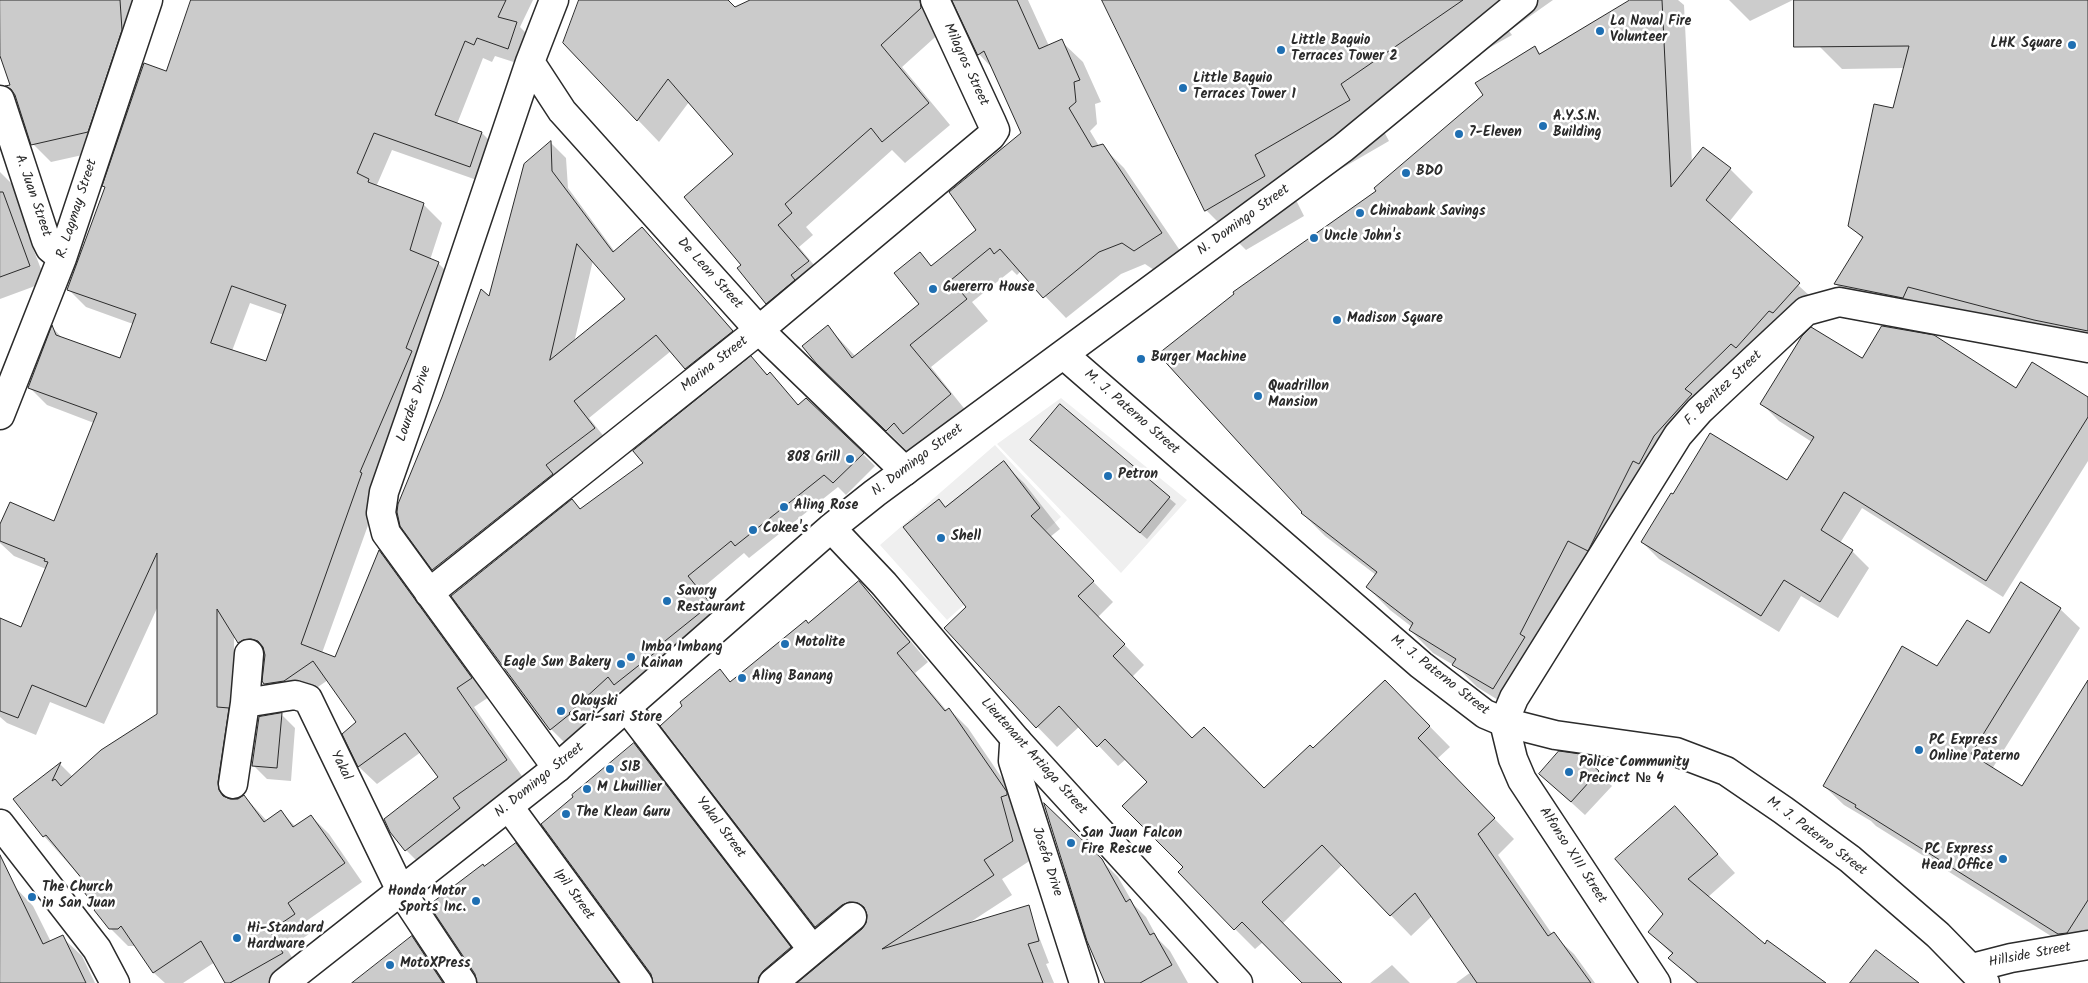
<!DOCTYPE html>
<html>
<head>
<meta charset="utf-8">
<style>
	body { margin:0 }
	canvas { display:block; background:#fff }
</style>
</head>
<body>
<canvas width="2088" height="983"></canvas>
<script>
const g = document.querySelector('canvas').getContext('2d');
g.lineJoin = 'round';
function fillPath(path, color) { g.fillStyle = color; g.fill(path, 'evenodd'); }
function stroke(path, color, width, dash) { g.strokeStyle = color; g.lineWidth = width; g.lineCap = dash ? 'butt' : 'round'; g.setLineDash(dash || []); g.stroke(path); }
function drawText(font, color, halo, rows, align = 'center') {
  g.font = font + ' Kalam,sans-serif'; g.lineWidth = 5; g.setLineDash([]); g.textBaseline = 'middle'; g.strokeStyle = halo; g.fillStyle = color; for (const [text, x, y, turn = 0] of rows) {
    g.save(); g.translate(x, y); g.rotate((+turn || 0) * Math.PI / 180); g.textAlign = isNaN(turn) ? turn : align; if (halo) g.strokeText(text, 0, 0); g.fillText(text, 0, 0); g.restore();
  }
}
const built = new Path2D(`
	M1061 398 1187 500 1121 573 997 444Z
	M995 445 1061 517 947 620 880 545Z`);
const shadow = new Path2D(`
	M0 0H151L105 150 51 162 33 144 0 52Z
	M192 0H533L520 27 534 41 526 66 495 56 492 62 483 58 457 124 482 133 500 151 488 184 392 150 376 187 424 205 442 223 430 260 438 263 456 281 322 653 335 658 379 552 397 569 489 697 474 707 524 779 470 817 477 827 424 868 406 850 440 777 421 752 377 784 359 767 344 734 358 722 328 680 302 698 283 701 265 683 266 657 257 660 239 642 234 634V715L246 727 235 800 244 796 267 821 281 812 296 827 311 816 329 834 362 882 305 922 312 932 287 949 300 971 279 983H227L215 962 183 983H165L154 973 136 946H128L110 928 84 881 44 836 15 800 60 764 73 777 158 715V606L104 724 50 702 36 735 7 723 0 717V619L21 629 46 569 14 556 0 543V528L55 523 94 423 47 405 29 387 53 328 64 340 120 360 133 324 86 307 68 289 167 73ZM250 303 284 315 267 362 232 351Z
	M580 0H724L735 9 752 0H1028L1049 46 1061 41 1083 62 1101 102 1095 104 1097 124 1090 131 1099 146H1102L1124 168 1183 255 1157 272 1145 264 1121 274 1066 318 1021 271 1017 275 1012 270 972 302 988 321 931 367 971 417 925 455 915 445 908 452 840 385 828 327 856 357 921 304 919 254 932 267 978 230 1022 134 993 69 979 54 956 6 951 7 943 30 902 67 950 125 905 163 892 150 806 227 813 235 799 247 829 283 812 298 815 302 789 325 767 303 742 265 735 154 689 102 659 142 638 120Z
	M1103 0H1553L1509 31 1512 35 1480 53 1481 55 1380 124 1389 141 1294 196 1304 216 1246 250 1206 210Z
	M1632 0H1678L1684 5 1692 164 1730 169 1753 192 1729 222 1822 307 1708 412 1714 418 1656 483 1611 572 1591 563 1516 711 1477 687 1457 667 1433 653 1410 630 1412 627 1390 610 1367 587 1376 575 1325 536 1302 513 1378 191 1535 48 1541 54Z
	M1729 0H1793L1750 21Z
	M1818 0H2088V348L1858 306 1836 284 1863 239 1850 226 1894 110 1905 68 1842 69 1819 46Z
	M551 143 566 158 568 188 615 252 642 228 748 347 702 384 671 351 589 418 610 444 449 585 433 569 402 526ZM593 260 627 299 574 343Z
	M0 172 14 186 30 232 27 233 46 282 0 299Z
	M751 358 768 375 770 374 799 406 863 454 875 466 846 495 838 487 749 558 744 553 700 590 723 618 628 697 621 690 581 726 582 728 564 742 551 729 572 501 581 510 644 463Z
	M1863 360 2017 390 2088 398V461L2003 597 1862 508 1840 543 1852 551 1869 568 1838 618 1801 596 1779 632 1659 559 1642 542 1788 482 1812 442 1779 421 1762 404Z
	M1060 406 1176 504 1147 539 1031 440Z
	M1003 463 1024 483 1060 529 1050 537 1113 602 1098 617 1144 665 1132 677 1193 740 1265 790 1313 750 1385 681 1450 747 1437 759 1514 839 1498 855 1552 934 1574 954 1595 983H1456L1471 972 1432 916 1411 936 1342 865 1282 924 1341 983H1304L1263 942 1255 949 1235 929 1148 782 1126 759 1118 766 1080 726 1057 747 995 683 968 607 946 508Z
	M859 583 878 602 928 662 915 673 947 711 949 709 968 728 1025 812 1031 860 1002 879 1012 895 969 923 1017 910 1036 929 1049 963 1046 964 1054 983H799L863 930 870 920 861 924 835 946 816 927 662 726 720 671 731 683 808 625Z
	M2021 584 2060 609 2080 628 1992 769 2022 788 2088 683V949L2078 953 1876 826 1871 821 1844 805 1824 786 1937 667 1989 635Z
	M281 714 295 728 291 781 267 779 253 765Z
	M634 745 653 764 809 967 790 983H655Z
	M1598 772 1612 786 1585 815 1540 774Z
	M1675 807 1735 873 1708 897 1765 945 1824 983H1696L1670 958 1673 955 1649 932 1665 914Z
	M516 844 535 863 622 983H479L484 867Z
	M1101 860 1118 877 1134 905 1146 917 1158 939 1170 951 1188 983H1106L1088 940Z
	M14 886 33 906 51 942 62 937 82 956 95 983H0V893Z
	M412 938 431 957 448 983H354Z
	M1392 965 1410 983H1370Z`);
const building = new Path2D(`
	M0 0H120L122 30 88 132 31 145 15 95 11 89 5 86 10 85 0 56Z
	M191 0H506L498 17 517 22 508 49 477 38 474 45 465 41 435 115 482 132 470 167 374 133 357 173 369 179 368 182 424 203 410 250 439 262 406 348 412 351 360 472 362 473 301 644 335 657 379 550 472 678 457 688 507 760 453 798 460 808 405 851 390 832 384 819 438 777 405 733 358 767 342 734 356 722 313 661 284 681 264 684 262 681 265 655 263 647 258 641 251 639 243 640 238 643 217 609V707L229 708 218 782 219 790 223 796 230 799H238L244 795 264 822 281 810 293 827 311 815 345 863 288 903 295 914 270 931 283 953 230 983H225L201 941 153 973 121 926 118 929H109L94 910 96 908 78 884 83 880 46 835 43 837 13 799 61 762 52 781 55 779 61 786 101 750 157 714V553L86 707 32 685 18 718 0 711V618L21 627 48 562 44 561 45 559 0 541V524L10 502 54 521 97 413 28 388 52 325 56 335 120 358 136 314 67 290 105 187 102 186 144 63 166 71ZM232 286 286 305 266 361 211 343Z
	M579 0H728L735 7 750 0H920L921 8 881 45 929 103 882 142 871 128 785 204 792 213 778 225 809 261 791 275 795 280 766 304 737 268 741 265 684 197 733 154 668 79 637 121 563 43Z
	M952 0H1017L1039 49 1062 39 1080 80 1074 82 1076 102 1069 108 1092 147 1103 144 1162 233 1134 251 1122 243 1099 252 1043 298 1000 249 994 254 990 248 951 280 967 299 910 345 951 394 903 434 894 423 886 431 816 363 802 346 828 325 852 358 919 304 894 273 920 252 931 266 976 230 949 192 1021 133 984 51 978 55Z
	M1102 0H1463L1341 84 1350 100 1255 155 1265 176 1205 211Z
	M1630 0H1662L1671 187 1703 147 1731 168 1706 200 1800 283 1773 313 1769 311 1736 348 1731 344 1685 389 1692 394 1654 436 1639 464 1633 461 1588 551 1568 541 1520 634 1525 637 1493 689 1452 665 1456 659 1409 630 1413 623 1366 587 1377 572 1301 513 1302 512 1158 354 1234 294 1233 292 1376 191 1374 188 1483 95 1475 83 1535 46 1539 54Z
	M1794 0H2088V331L2034 320 1908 287 1903 298 1834 284 1863 237 1848 226 1874 104 1893 108 1909 46 1794 47Z
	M551 141 552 171 613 252 642 227 733 331 685 369 656 335 574 401 595 428 546 465 553 474 432 570 400 526 397 512 398 504 442 397 481 289 489 296 524 164ZM577 244 625 299 550 360Z
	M0 192H3L30 266 0 277Z
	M1882 326 1934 335 2016 388 2032 362 2088 397V417L1986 581 1844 492 1821 530 1853 550 1820 602 1784 580 1761 616 1641 542 1671 493 1673 494 1710 433 1787 480 1814 437 1760 404 1802 336 1811 327 1862 358Z
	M751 356 767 375 770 372 798 405 806 398 864 453 833 483 824 475 735 546 731 541 688 576 711 604 655 649 657 651 614 685 608 677 569 713 570 714 550 730 451 596 572 499 580 509 643 463 633 451Z
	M1060 404 1170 497 1140 533 1030 440Z
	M1004 461 1040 508 1031 516 1094 581 1078 596 1125 644 1113 656 1192 738 1204 727 1264 788 1310 745 1313 748 1385 680 1430 726 1418 738 1495 818 1478 834 1548 936 1554 932 1591 983H1477L1415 893 1390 916 1322 845 1262 902 1342 983H1302L1242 922 1234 930 1178 872 1183 867 1122 806 1147 782 1105 739 1097 747 1059 706 1036 728 944 628 966 607 903 527 939 499 945 507Z
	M859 581 910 642 897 653 945 711 949 708 1007 792V795L1001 797 1013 841 984 860 994 875 882 949 1029 905 1039 941 1028 944 1043 983H797L862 929 866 923 867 915 864 907 858 903 849 902 842 905 815 927 660 726 682 706 680 702 720 669 730 682 806 620 808 623Z
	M2021 582 2061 608 1971 754 2022 786 2088 680V900L2067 933 2058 934 1855 807 1856 805 1823 786 1902 646 1937 666 1967 620 1989 633Z
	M282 713 277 768 252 766 259 717Z
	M634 743 791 947 763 971 759 977 758 983H653L651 974 541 824 573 797 572 795Z
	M1559 751 1580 754 1599 771 1571 802 1539 774Z
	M1044 803 1102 859 1126 902 1130 899 1150 935 1154 933 1172 965 1140 983H1105L1087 941Z
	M1675 806 1718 854 1688 879 1765 944 1767 940 1826 983H1698L1668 958 1673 953 1648 932 1663 914 1615 859Z
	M516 843 619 983H477L475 974 429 905 483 864 484 866Z
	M0 855 43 944 63 935 86 983H0Z
	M412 936 443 983H352Z
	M1876 950 1919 983H1850Z`);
const street = new Path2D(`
	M554 0 530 62 412 412 384 492 381 513 386 533 557 768
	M530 62 562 111 759 330 905 471
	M0 100 46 240 50 248 62 258
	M0 415 62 258 148 0
	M429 593 759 330 991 136 995 130 992 123 935 0
	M245 703 295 695 308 699 401 891 462 983
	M627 708 812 949
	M1017 741 1014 745 1013 761 1084 983
	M233 784 245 703 249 654
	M509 807 638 983
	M1972 968 2011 958 2088 945
	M773 983 852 917
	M1656 983 1522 780 1513 759 1504 722 1514 698 1678 435 1699 411 1806 311 1839 302 2088 348`);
const secondary = new Path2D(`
	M1064 355 1421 665 1485 714 1504 722 1555 735 1676 752 1726 771 1783 810 1850 859 1938 935 1985 983
	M831 528 884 584 1017 741 1238 983
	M0 824 97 949 115 983
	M284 983 557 768 831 528 875 493 1343 148 1523 0`);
const markers = [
	[1600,31,5,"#1f6fb2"],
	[2072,45,5,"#1f6fb2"],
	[1281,50,5,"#1f6fb2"],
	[1183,88,5,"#1f6fb2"],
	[1543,126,5,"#1f6fb2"],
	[1459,134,5,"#1f6fb2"],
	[1406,173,5,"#1f6fb2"],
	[1360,213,5,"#1f6fb2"],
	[1314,238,5,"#1f6fb2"],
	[933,289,5,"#1f6fb2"],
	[1337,320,5,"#1f6fb2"],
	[1141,359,5,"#1f6fb2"],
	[1258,396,5,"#1f6fb2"],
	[850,459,5,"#1f6fb2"],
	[1108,476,5,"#1f6fb2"],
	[784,507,5,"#1f6fb2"],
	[753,530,5,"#1f6fb2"],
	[941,538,5,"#1f6fb2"],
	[667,601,5,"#1f6fb2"],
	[785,644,5,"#1f6fb2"],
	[631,657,5,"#1f6fb2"],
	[621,664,5,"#1f6fb2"],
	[742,678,5,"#1f6fb2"],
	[561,711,5,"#1f6fb2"],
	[1919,750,5,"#1f6fb2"],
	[610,769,5,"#1f6fb2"],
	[1569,772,5,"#1f6fb2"],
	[587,789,5,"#1f6fb2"],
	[566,814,5,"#1f6fb2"],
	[1071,843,5,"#1f6fb2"],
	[2003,859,5,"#1f6fb2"],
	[32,897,5,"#1f6fb2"],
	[476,901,5,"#1f6fb2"],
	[237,938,5,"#1f6fb2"],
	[390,965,5,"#1f6fb2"]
];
const poiNames = [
	["La Naval Fire",1610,23],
	["Volunteer",1610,39],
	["Little Baguio",1291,42],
	["Terraces Tower 2",1291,58],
	["LHK Square",2062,45,"right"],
	["Little Baguio",1193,80],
	["Terraces Tower 1",1193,96],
	["A.Y.S.N.",1553,118],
	["Building",1553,134],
	["7-Eleven",1469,134],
	["BDO",1416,173],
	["Chinabank Savings",1370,213],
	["Uncle John's",1324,238],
	["Guererro House",943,289],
	["Madison Square",1347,320],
	["Burger Machine",1151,359],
	["Quadrillon",1268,388],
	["Mansion",1268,404],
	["808 Grill",840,459,"right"],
	["Petron",1118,476],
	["Aling Rose",794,507],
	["Cokee's",763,530],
	["Shell",951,538],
	["Savory",677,593],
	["Restaurant",677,609],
	["Motolite",795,644],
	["Imba Imbang",641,649],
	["Kainan",641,665],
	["Eagle Sun Bakery",611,664,"right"],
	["Aling Banang",752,678],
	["Okoyski",571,703],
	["Sari-sari Store",571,719],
	["PC Express",1929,742],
	["Online Paterno",1929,758],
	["Police Community",1579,764],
	["Precinct № 4",1579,780],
	["SIB",620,769],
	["M Lhuillier",597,789],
	["The Klean Guru",576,814],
	["San Juan Falcon",1081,835],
	["Fire Rescue",1081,851],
	["PC Express",1993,851,"right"],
	["Head Office",1993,867,"right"],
	["The Church",42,889],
	["in San Juan",42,905],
	["Honda Motor",466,893,"right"],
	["Sports Inc.",466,909,"right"],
	["Hi-Standard",247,930],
	["Hardware",247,946],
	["MotoXPress",400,965]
];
const streetNames = [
	["Milagros Street",965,65,65],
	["A. Juan Street",32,196,71],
	["R. Lagmay Street",78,209,-72],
	["N. Domingo Street",1244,221,-36],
	["De Leon Street",709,274,48],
	["Marina Street",715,365,-38],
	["F. Benitez Street",1724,389,-44],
	["Lourdes Drive",415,404,-71],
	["M. J. Paterno Street",1131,413,41],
	["N. Domingo Street",918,461,-37],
	["M. J. Paterno Street",1439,676,38],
	["Lieutenant Artiaga Street",1033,757,48],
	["Yakal",340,766,64],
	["N. Domingo Street",540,781,-39],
	["Yakal Street",720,828,53],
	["M. J. Paterno Street",1816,837,37],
	["Alfonso XIII Street",1572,856,57],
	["Josefa Drive",1046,862,72],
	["Ipil Street",573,895,54],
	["Hillside Street",2030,956,-11]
];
fillPath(built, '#efefef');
fillPath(shadow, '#0003');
fillPath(building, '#cbcbcb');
stroke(building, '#2b2b2b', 1);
stroke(street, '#2b2b2b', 31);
stroke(secondary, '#2b2b2b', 31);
stroke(street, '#fff', 28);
stroke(secondary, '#fff', 28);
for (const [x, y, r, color] of markers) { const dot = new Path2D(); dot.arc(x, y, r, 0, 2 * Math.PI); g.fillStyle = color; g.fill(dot); stroke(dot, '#fff', 2); }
drawText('bold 14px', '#2b2b2b', '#fff', poiNames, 'left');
drawText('14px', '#2b2b2b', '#fff', streetNames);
</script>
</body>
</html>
